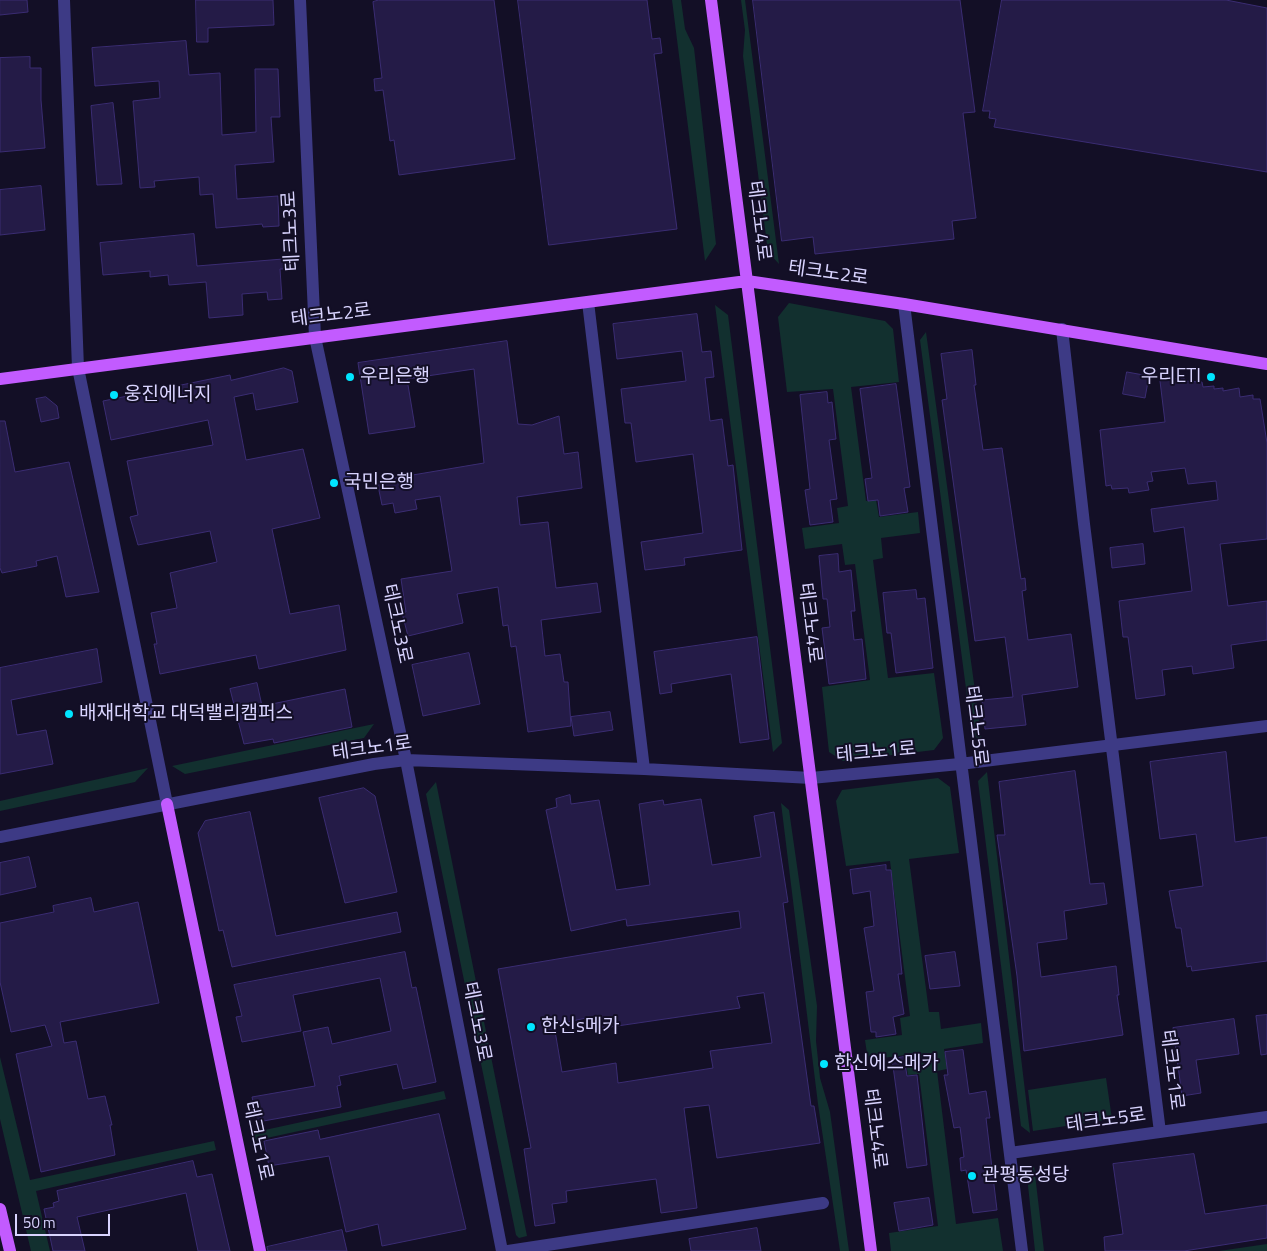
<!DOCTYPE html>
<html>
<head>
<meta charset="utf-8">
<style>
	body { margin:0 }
	#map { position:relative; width:1267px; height:1251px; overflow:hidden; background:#130f26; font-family:"Titillium Web",sans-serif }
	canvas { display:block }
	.scale { position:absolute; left:15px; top:1214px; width:95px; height:22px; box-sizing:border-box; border:2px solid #d9d4ff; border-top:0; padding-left:6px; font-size:15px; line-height:18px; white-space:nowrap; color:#d9d4ff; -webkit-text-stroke:4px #130f26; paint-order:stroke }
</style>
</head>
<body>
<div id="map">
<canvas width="1267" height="1251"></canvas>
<div class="scale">50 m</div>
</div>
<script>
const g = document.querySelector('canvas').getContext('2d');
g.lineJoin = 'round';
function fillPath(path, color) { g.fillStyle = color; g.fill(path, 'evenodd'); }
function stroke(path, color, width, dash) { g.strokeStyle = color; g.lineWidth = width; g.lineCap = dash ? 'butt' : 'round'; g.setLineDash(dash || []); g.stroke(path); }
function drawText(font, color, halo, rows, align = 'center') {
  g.font = font + ' "Titillium Web","Noto Sans KR",sans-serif'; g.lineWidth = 4; g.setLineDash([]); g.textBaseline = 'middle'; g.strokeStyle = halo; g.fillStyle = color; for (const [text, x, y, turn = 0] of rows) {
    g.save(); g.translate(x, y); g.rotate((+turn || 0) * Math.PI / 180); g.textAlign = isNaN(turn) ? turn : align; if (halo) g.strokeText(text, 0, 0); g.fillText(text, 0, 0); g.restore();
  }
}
const green = new Path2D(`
	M672 0H681L685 29 694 48 716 244 705 261Z
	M741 0H745L779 264 768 252 743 56 745 30Z
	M789 303 885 321 893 329 899 382 851 387 866 501 876 500 879 517 918 512 920 533 881 538 883 558 873 560 888 678 934 673 943 738 934 750 843 761 829 752 822 687 870 680 855 564 845 565 842 544 805 549 802 528 839 523 837 508 848 506 833 389 787 392 778 317Z
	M715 305 728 315 782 743 773 752Z
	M926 332 982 742 972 734 920 340Z
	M374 724 364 738 185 774 172 766Z
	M148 768 135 782 0 811V801Z
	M987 772 1030 1133 1021 1126 978 781Z
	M938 778 950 787 959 853 909 859 929 1012H939L941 1029 981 1023 983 1043 944 1049 947 1069 937 1071 956 1224 998 1218 1003 1251H891L889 1233 938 1226 919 1074 908 1075 905 1055 868 1060 865 1040 902 1035 900 1018 910 1016 890 861 846 866 836 801 842 790Z
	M436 782 527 1236 519 1238 516 1235 426 794Z
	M781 803 789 810 817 1006 816 1041 820 1078 830 1112 849 1251H840L818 1104Z
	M0 1057 30 1180 214 1141 216 1150 36 1191 50 1251H31L0 1119Z
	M1106 1078 1112 1119 1033 1131 1028 1090Z
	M444 1091 446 1099 253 1141 251 1133Z
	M1034 1166 1044 1251H1035L1027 1176Z
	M1267 1244V1251H1219Z`);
const building = new Path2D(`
	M0 0H27L28 12 0 15Z
	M196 0H273L274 25 208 28V42H197Z
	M379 0H494L515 159 399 175 394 140 390 141 383 90 375 91 374 79 382 78 373 2Z
	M518 0H647L652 39 660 38 662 53 654 54 677 229 549 245Z
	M753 0H960L975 112 963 113 976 218 952 221 954 239 815 254 813 237 782 241Z
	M1002 0H1226L1267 8V172L994 127 996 119 989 118 990 111H983Z
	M186 41 189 75 220 73 222 135 256 132 255 69H278L280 117H271L274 162 235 165 237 199 278 196 279 226 263 227 262 224 216 228 213 194 200 195 199 177 154 181 155 187 140 188 133 101 160 98 159 81 95 86 92 48Z
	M30 57V68H41V100L45 148 0 152V58Z
	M113 103 122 184 97 185 91 106Z
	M41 186 45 230 0 235V190Z
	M194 234 197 266 283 259 284 269H280L282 299 268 300 267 292 242 294 243 315 209 318 206 282 169 285 168 275 150 277V271L103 275 100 243Z
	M697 314 702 352 711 351 714 377 705 378 710 421 722 419 728 466 733 465 742 550 684 558 685 565 645 570 641 542 703 533 693 454 636 462 631 423H625L621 389 686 381 682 351 617 359 613 324Z
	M507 341 518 424 532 425 559 416 564 454 578 452 582 488 517 497 520 525 548 522 556 588 597 583 601 612 541 620 545 656 560 654 564 682H568L571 726 528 732 516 646 511 647 508 625 503 626 498 587 457 594 463 623 408 636 402 613 406 612 401 579 452 571 440 496 415 500 417 509 395 513 393 503 382 505 377 481 484 463 474 369 407 379 415 427 369 434 358 363Z
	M972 350 976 385H974L983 450 1002 448 1021 579 1025 578 1026 590 1022 591 1028 640 1071 634 1078 687 1022 695 1026 725 985 729 982 700 1013 697 1005 637 975 641 942 400 947 399 941 354Z
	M284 368 292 371 298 402 256 410 253 393 234 397 246 460 303 449 320 518 272 529 290 614 339 605 346 650 259 669 256 655 160 674 154 644H157L151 613 177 608 170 573 217 562 210 531 138 545 130 517 138 515 127 461 213 445 208 420 111 440 103 401 230 375 231 380Z
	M1127 372 1149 376 1145 398 1123 394Z
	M1184 378V381L1202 382 1203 387 1214 386V389L1223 388V391L1239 388 1240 397 1253 395V399H1260L1267 443V539L1220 544 1228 606 1267 601V640L1231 645 1234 668 1193 674 1192 666 1162 670 1165 695 1136 699 1128 637H1123L1119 601 1192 591 1184 527 1154 532 1151 509 1218 500 1216 481 1188 484 1185 468 1151 472 1153 481 1147 482 1149 490 1129 493 1128 488 1112 489 1111 485 1106 486 1100 430 1165 422 1160 381Z
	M896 384 910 487 904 488 908 512 880 516 878 500 868 501 865 479 872 478 860 389Z
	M827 392 828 403 832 402 836 439 829 440 837 499 830 500 833 522 810 525 805 490 810 489 800 395Z
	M46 397 57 406 59 418 41 422 36 399Z
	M0 421H5L15 472 69 462 99 592 66 597 57 556 36 561 37 566 2 573 0 568Z
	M1143 544 1145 564 1112 568 1110 548Z
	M838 554 839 572 851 570 855 611H851L854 640 862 639 866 679 829 684 822 628 830 627 827 599H823L819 556Z
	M916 590 917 599 925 598 933 668 896 673 891 633H887L883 593Z
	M757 637 769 739 740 743 731 674 671 684 672 692 660 694 654 652Z
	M97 649 102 682 11 700 17 735 46 730 53 764 0 774V668Z
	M469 653 480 704 423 716 412 665Z
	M257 683 262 706 345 689 352 727 274 743 273 739 244 744 230 689Z
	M610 712 613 730 574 736 571 717Z
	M1226 752 1235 842 1267 837V961L1192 971 1191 966 1187 967 1181 928H1176L1169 891 1203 886 1196 834 1160 839 1150 762Z
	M1075 771 1090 884 1104 883 1107 904 1064 911 1067 939 1037 943 1041 977 1116 966 1119 995H1117L1123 1035 1024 1051 1017 976 997 835H1005L999 782Z
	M364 788 375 796 397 892 345 903 319 798Z
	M570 795 571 804 599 800 616 890 650 885 639 804 663 800 664 805 701 799 712 865 761 857 754 816 774 812 788 902 783 903 811 1106H814L820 1143 717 1158 709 1105 684 1108 697 1208 661 1213 656 1179 566 1191 567 1202 552 1204 555 1223 535 1226 524 1149 531 1148 498 969 741 928 739 911 627 926 626 919 571 931 546 810 557 807 556 799ZM764 993 772 1043 710 1051 713 1068 618 1083 616 1063 562 1072 554 1025 586 1018 590 1030 740 1008 737 997Z
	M250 812 276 936 397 912 401 932 232 967 223 930 219 931 198 833 205 821Z
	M29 857 36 887 0 895V863Z
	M886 865V870H891L902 974H898L904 1014 893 1017 896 1034 876 1037V1032H871L866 992 874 991 864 928 874 926 870 891 853 894 850 870Z
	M91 898 94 912 138 902 159 1003 60 1022 64 1043 76 1041 88 1099 105 1096 112 1125H110L115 1155 41 1172 16 1054 52 1046 45 1025 11 1032 0 982V923L54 912 53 906Z
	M405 952 412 988 416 987 436 1082 403 1089 397 1064 339 1076 341 1085 337 1086 341 1107 258 1122 252 1097 315 1086 303 1032 328 1027 332 1044 391 1031 380 978 293 995 301 1031 242 1042 236 1017 242 1016 234 985Z
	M955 952 960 986 930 989 925 956Z
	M1267 1015V1054L1261 1055 1256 1016Z
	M1234 1019 1239 1054 1196 1060 1201 1093 1182 1096 1173 1028Z
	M963 1050 969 1094 986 1091 990 1118H986L997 1210 973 1213 966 1170 961 1171 960 1158 964 1157 960 1127 954 1128 944 1075H948L945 1052Z
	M904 1057 907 1076 917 1075 927 1165 907 1168 892 1059Z
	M439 1114 466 1229 382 1246 378 1224 346 1232 329 1156 269 1166 264 1141 318 1130 320 1139Z
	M1194 1154 1205 1214 1267 1205V1238L1184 1251H1105L1104 1237 1123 1234 1113 1164Z
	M193 1161 197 1177 212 1174 230 1251H198L186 1193 77 1217 85 1251H53L44 1209 54 1207 53 1203 59 1201 57 1191Z
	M929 1198 933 1225 899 1231 894 1203Z
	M757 1228 761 1251H691L689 1239Z
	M342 1230 347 1251H268L267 1247Z`);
const minor = new Path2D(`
	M64 0 78 368 167 804
	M300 0 315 337 406 760 502 1251
	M588 302 644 769
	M904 304 1022 1251
	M1062 329 1084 524 1160 1132
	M0 837 374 764 406 760 644 769 811 778 960 764 1267 726
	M1010 1153 1267 1117
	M508 1251 823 1203`);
const major = new Path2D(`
	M711 0 871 1251
	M0 379 747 281 904 304 1267 364
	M167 804 260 1251
	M0 1209 10 1251`);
const markers = [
	[350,377,5,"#00e5ff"],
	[1211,377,5,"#00e5ff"],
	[114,395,5,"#00e5ff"],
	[334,483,5,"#00e5ff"],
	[69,714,5,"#00e5ff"],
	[531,1027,5,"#00e5ff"],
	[824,1064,5,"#00e5ff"],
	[972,1176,5,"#00e5ff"]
];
const streetNames = [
	["테크노4로",758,221,83],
	["테크노3로",292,231,-93],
	["테크노2로",828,274,8],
	["테크노2로",331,316,-7],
	["테크노4로",809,623,83],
	["테크노3로",396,624,78],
	["테크노5로",975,726,83],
	["테크노1로",372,749,-8],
	["테크노1로",876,753,-5],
	["테크노3로",476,1022,79],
	["테크노1로",1171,1070,83],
	["테크노5로",1106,1121,-8],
	["테크노4로",874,1129,83],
	["테크노1로",257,1141,78]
];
const poiNames = [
	["우리은행",360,377],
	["우리ETI",1201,377,"right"],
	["웅진에너지",124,395],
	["국민은행",344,483],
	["배재대학교 대덕밸리캠퍼스",79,714],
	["한신s메카",541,1027],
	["한신에스메카",834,1064],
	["관평동성당",982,1176]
];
fillPath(green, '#12302f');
fillPath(building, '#241b47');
stroke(building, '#3b2d73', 1);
stroke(minor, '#3d3a85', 12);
stroke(major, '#c25bff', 12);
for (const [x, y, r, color] of markers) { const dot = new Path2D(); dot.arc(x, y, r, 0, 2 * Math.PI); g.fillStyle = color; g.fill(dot); stroke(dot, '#130f26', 2); }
drawText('19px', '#d9d4ff', '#130f26', streetNames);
drawText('19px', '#d9d4ff', '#130f26', poiNames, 'left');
</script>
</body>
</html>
